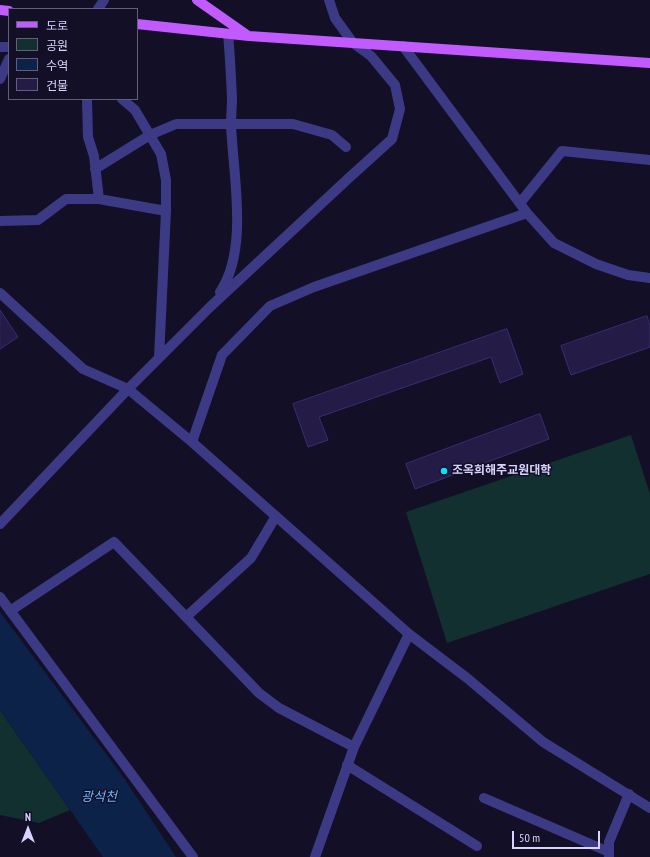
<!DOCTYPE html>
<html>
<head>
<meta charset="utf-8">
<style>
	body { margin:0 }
	#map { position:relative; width:650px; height:857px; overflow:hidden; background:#130f26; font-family:"PT Sans Narrow","Noto Sans KR",sans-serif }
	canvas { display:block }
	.legend { position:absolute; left:8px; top:8px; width:130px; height:92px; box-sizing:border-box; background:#130f26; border:1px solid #625e7d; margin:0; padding:5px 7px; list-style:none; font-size:12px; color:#d9d4ff }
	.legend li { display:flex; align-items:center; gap:8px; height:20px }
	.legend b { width:20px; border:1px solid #625e7d }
	.north { position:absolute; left:8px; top:809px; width:40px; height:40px; -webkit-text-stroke:3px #130f26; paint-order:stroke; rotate:0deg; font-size:11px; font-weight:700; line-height:16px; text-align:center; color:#d9d4ff }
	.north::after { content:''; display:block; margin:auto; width:14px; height:18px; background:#d9d4ff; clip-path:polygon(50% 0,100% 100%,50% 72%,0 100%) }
	.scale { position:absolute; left:512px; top:831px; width:88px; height:18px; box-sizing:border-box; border:2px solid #d9d4ff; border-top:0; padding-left:5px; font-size:12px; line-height:14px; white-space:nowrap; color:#d9d4ff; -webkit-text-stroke:3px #130f26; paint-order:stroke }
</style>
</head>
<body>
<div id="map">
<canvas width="650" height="857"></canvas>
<ul class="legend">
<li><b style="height:5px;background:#c25bff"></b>도로</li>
<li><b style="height:11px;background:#12302f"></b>공원</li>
<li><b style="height:11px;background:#0c2248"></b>수역</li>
<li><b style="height:11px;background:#241b47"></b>건물</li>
</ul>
<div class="north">N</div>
<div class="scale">50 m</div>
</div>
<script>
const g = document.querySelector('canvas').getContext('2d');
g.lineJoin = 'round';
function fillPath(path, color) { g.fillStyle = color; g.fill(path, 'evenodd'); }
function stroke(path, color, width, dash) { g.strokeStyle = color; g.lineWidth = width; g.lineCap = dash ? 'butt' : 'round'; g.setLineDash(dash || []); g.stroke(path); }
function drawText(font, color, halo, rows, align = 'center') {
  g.font = font + ' "PT Sans Narrow","Noto Sans KR",sans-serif'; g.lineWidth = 3; g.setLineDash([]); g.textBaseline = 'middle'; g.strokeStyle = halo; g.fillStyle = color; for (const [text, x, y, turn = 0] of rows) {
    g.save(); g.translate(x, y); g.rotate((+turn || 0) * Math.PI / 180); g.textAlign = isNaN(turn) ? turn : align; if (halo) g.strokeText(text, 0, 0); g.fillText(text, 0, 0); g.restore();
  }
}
const green = new Path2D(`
	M631 435 650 494V574L447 643 406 512Z
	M0 710 70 810 39 823 0 815Z`);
const water = new Path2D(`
	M0 612 124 778 176 857H103L0 710Z`);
const building = new Path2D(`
	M0 310 18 337 0 349Z
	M647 316 650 326V347L571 375 561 346Z
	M507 329 523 374 500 383 491 357 319 417 328 440 308 447 293 404Z
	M540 414 549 439 415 489 406 464Z`);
const minor = new Path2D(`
	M98 9 104 0
	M403 46 527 213 554 243 596 264 628 275 650 278
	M0 47H9
	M0 79 9 59
	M87 99 88 137 94 156 99 199
	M122 99 135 110 161 154 166 180V211L159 358
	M95 169 150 135 176 124H293L332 135 346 147
	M520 203 562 151 650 160
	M0 221 38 220 66 199H99L166 211
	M220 292C249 250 233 174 231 125 231 116 232 107 232 98 231 77 230 55 228 34
	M0 293 83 369 128 389 192 442 409 634 467 678 543 742 650 808
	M192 442 222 355 270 306 314 287 527 213
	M0 524 128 389 210 307 351 176 392 139 400 109 395 85 371 56 353 43 335 18 329 0
	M0 597 193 857
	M10 611 114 542 259 693 279 708 354 747
	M186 617 251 558 276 516
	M347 765 477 846
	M484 798 609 852
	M315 857 354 747 409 634
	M609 857V842L629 794`);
const major = new Path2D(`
	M197 0 247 35
	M0 10 9 11
	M137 24 249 36 650 63`);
const markers = [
	[444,471,4,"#00e5ff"]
];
const poiNames = [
	["조옥희해주교원대학",452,471]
];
const waterNames = [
	["광석천",99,797]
];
fillPath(green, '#12302f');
fillPath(water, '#0c2248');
fillPath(building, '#241b47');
stroke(building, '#3b2d73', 1);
stroke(minor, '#3d3a85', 10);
stroke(major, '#c25bff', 10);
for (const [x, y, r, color] of markers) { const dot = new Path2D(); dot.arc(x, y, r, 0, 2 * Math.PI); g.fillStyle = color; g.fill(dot); stroke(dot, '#130f26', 1.5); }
drawText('bold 12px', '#d9d4ff', '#130f26', poiNames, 'left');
drawText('italic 13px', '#62b6ff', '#130f26', waterNames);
</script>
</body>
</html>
